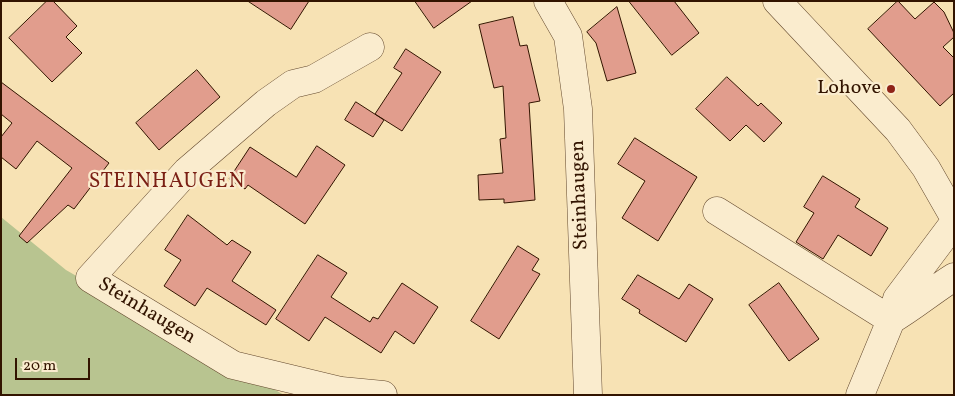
<!DOCTYPE html>
<html>
<head>
<meta charset="utf-8">
<style>
	body { margin:0 }
	#map { position:relative; width:955px; height:396px; overflow:hidden; background:#f7e2b4; font-family:Vollkorn,serif }
	canvas { display:block }
	.frame { position:absolute; inset:0; border:2px solid #321400; pointer-events:none }
	.scale { position:absolute; left:15px; top:358px; width:75px; height:22px; box-sizing:border-box; border:2px solid #321400; border-top:0; padding-left:6px; font-size:15px; line-height:18px; white-space:nowrap; color:#321400; -webkit-text-stroke:4px #faecce; paint-order:stroke }
</style>
</head>
<body>
<div id="map">
<canvas width="955" height="396"></canvas>
<div class="frame"></div>
<div class="scale">20 m</div>
</div>
<script>
const g = document.querySelector('canvas').getContext('2d');
g.lineJoin = 'round';
function fillPath(path, color) { g.fillStyle = color; g.fill(path, 'evenodd'); }
function stroke(path, color, width, dash) { g.strokeStyle = color; g.lineWidth = width; g.lineCap = dash ? 'butt' : 'round'; g.setLineDash(dash || []); g.stroke(path); }
function drawText(font, color, halo, rows, align = 'center') {
  g.font = font + ' Vollkorn,serif'; g.lineWidth = 4.5; g.setLineDash([]); g.textBaseline = 'middle'; g.strokeStyle = halo; g.fillStyle = color; for (const [text, x, y, turn = 0] of rows) {
    g.save(); g.translate(x, y); g.rotate((+turn || 0) * Math.PI / 180); g.textAlign = isNaN(turn) ? turn : align; if (halo) g.strokeText(text, 0, 0); g.fillText(text, 0, 0); g.restore();
  }
}
const green = new Path2D(`
	M1 217 66 270 284 395H1Z`);
const building = new Path2D(`
	M47 1H53L77 26 66 37 82 53 52 82 9 38Z
	M248 1H309L291 29Z
	M415 1H472L434 28Z
	M629 1H674L699 33 672 55Z
	M898 1 915 19 934 2 944 12 954 33V37L943 47 954 58V93L940 106 868 29Z
	M617 7 636 73 607 81 596 43 587 32Z
	M513 17 520 46 527 45 540 101 529 103 535 200 504 203V199L479 200 478 175 503 173 500 139 506 138 503 86 494 88 479 25Z
	M406 49 441 72 402 131 375 114 402 73 394 68Z
	M197 70 220 97 159 150 136 123Z
	M727 77 758 106 761 103 782 123 764 142 746 125 730 141 696 109Z
	M1 82 109 163 74 209 68 205 27 243 19 236 72 168 37 141 16 169 1 157V137L12 123 1 114Z
	M356 102 384 120 373 137 345 120Z
	M635 138 697 177 658 241 622 218 645 181 618 164Z
	M317 146 345 165 305 224 248 185 245 189 229 179 250 147 296 177Z
	M823 176 860 199 855 207 888 228 871 256 838 235 823 259 796 242 814 213 804 207Z
	M188 215 227 245 232 240 251 252 232 281 276 310 266 325 207 288 195 306 164 286 181 260 165 250Z
	M518 246 539 259 532 270 540 274 499 339 471 321Z
	M318 255 347 273 331 297 370 322 373 317 378 319 402 283 438 307 414 344 395 331 381 353 325 317 309 341 276 319Z
	M638 275 679 299 689 284 713 299 686 342 639 313 640 310 622 299Z
	M779 283 819 339 789 361 749 305Z`);
const minor = new Path2D(`
	M548 1 568 36 578 109 588 395
	M777 1 898 130 926 168 954 217
	M370 47 314 79 293 84 266 103 187 171 90 278 233 365 341 391 383 395
	M717 211 891 320
	M891 320C913 307 932 291 954 277
	M860 395 891 320 897 299 954 223`);
const markers = [
	[891,89,5,"#8f2418"]
];
const poiNames = [
	["Lohove",881,89]
];
const streetNames = [
	["Steinhaugen",581,195,-92],
	["Steinhaugen",146,312,31]
];
const neighbourhoodNames = [
	["STEINHAUGEN",167,183]
];
fillPath(green, '#b8c490');
fillPath(building, '#e19d8d');
stroke(building, '#321400', 1);
stroke(minor, '#63482d', 29);
stroke(minor, '#faecce', 28);
for (const [x, y, r, color] of markers) { const dot = new Path2D(); dot.arc(x, y, r, 0, 2 * Math.PI); g.fillStyle = color; g.fill(dot); stroke(dot, '#faecce', 2); }
drawText('20px', '#321400', '#faecce', poiNames, 'right');
drawText('20px', '#321400', '#faecce', streetNames);
g.letterSpacing = '1px';
drawText('21px', '#7a1f14', '#faecce', neighbourhoodNames);
g.letterSpacing = '0px';
</script>
</body>
</html>
